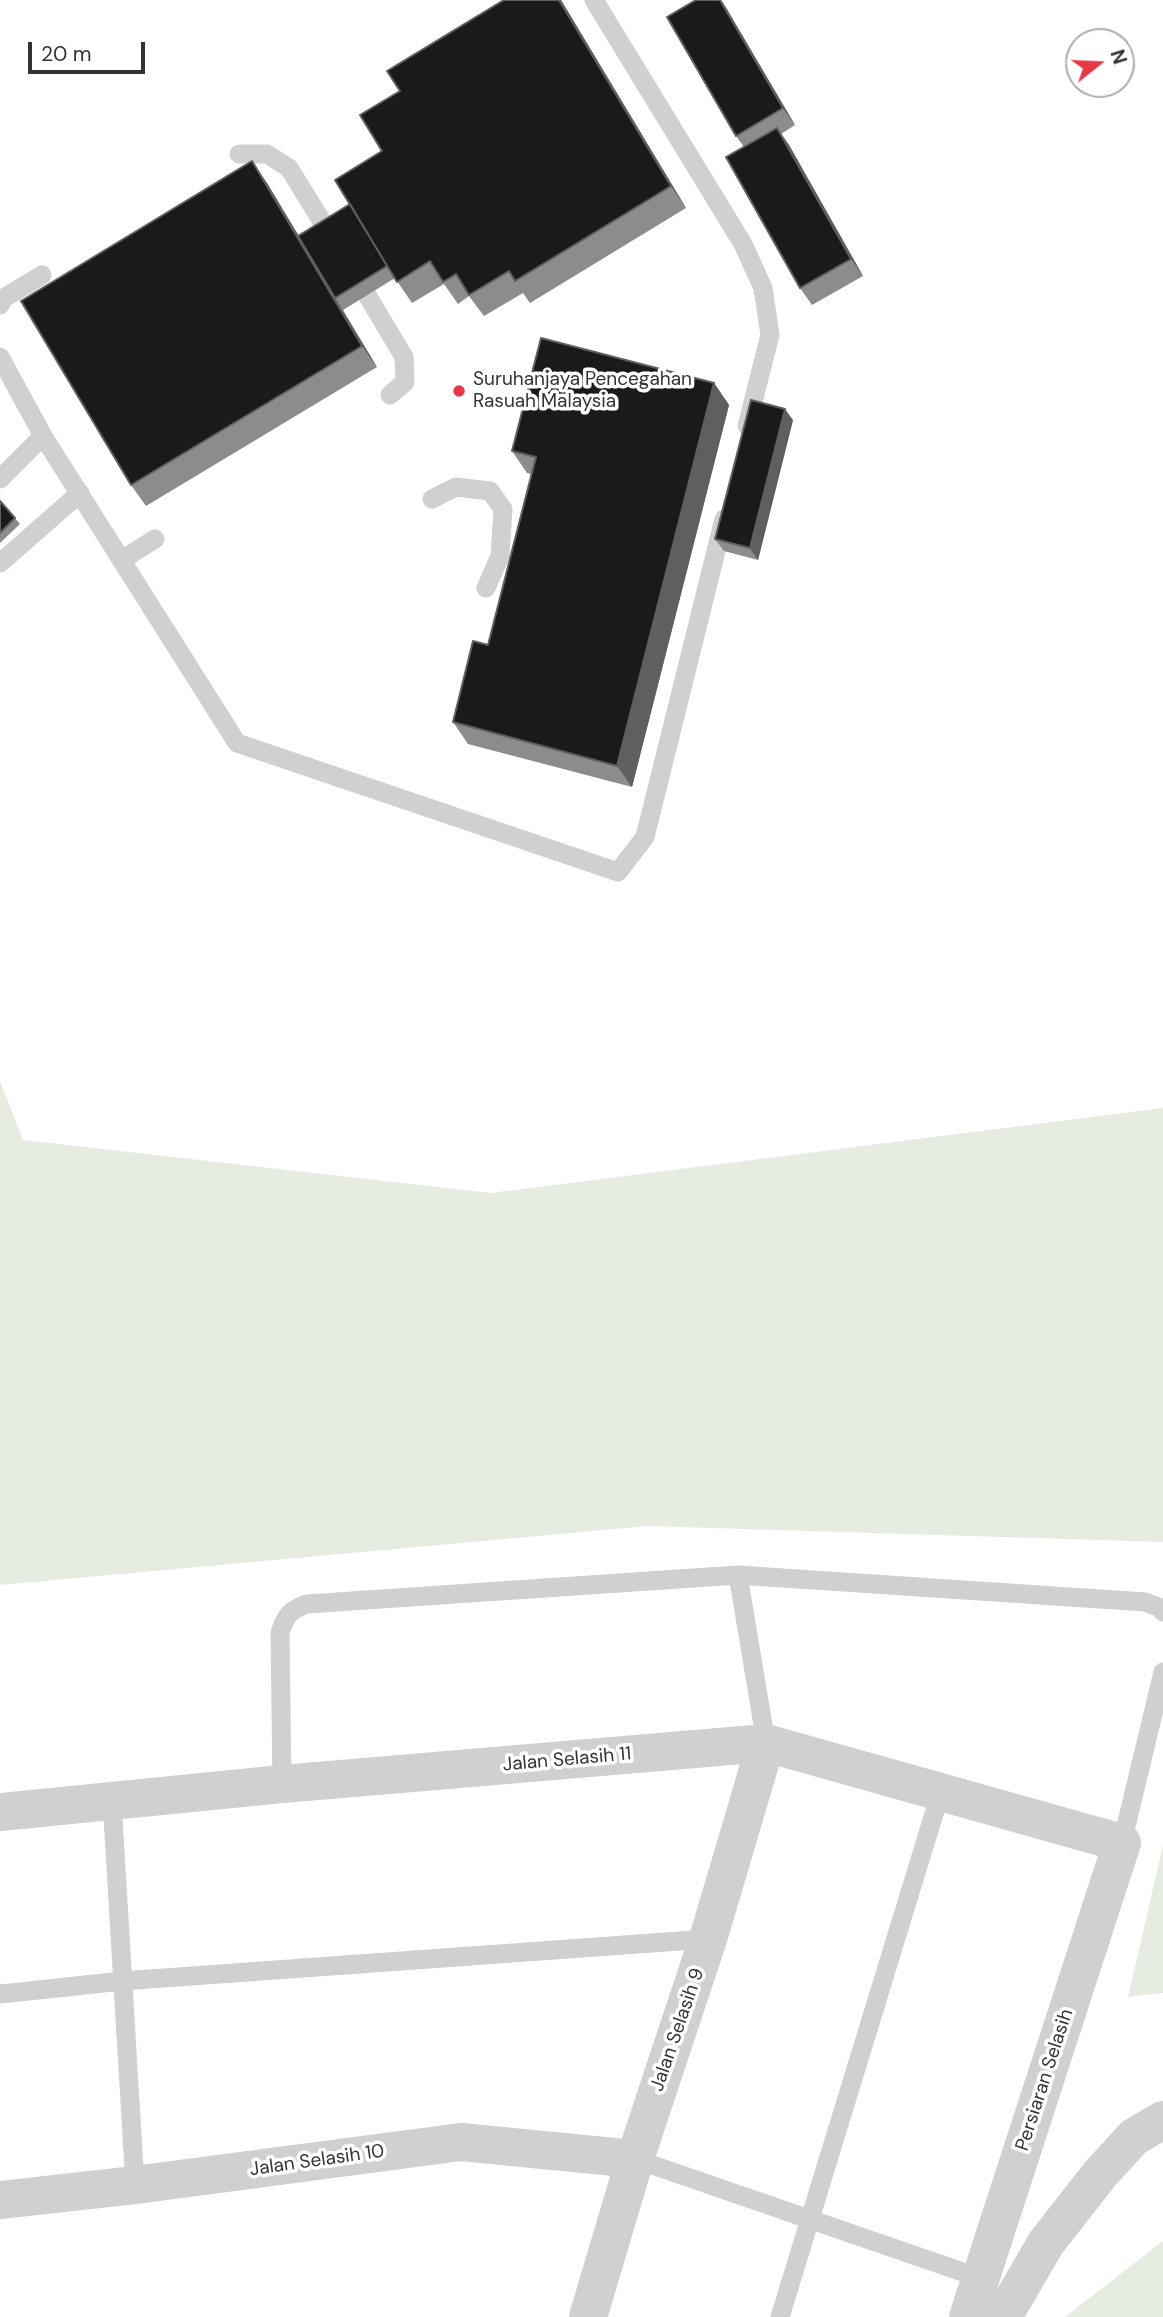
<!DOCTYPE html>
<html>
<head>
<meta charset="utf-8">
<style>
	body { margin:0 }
	#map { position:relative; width:1163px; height:2317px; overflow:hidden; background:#fff; font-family:"DM Sans",sans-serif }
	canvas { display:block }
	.north { position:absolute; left:1065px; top:28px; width:70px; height:70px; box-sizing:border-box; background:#fff; border:2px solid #adadad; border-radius:50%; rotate:72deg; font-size:19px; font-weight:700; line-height:28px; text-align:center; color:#333 }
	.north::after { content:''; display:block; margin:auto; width:24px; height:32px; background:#e63946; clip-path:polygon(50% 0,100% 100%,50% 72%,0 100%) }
	.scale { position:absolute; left:28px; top:42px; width:117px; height:32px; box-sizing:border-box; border:4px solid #333; border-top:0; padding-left:9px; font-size:21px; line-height:24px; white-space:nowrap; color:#333; -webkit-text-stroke:5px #fff; paint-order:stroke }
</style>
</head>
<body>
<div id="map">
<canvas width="1163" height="2317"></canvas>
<div class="north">N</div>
<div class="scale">20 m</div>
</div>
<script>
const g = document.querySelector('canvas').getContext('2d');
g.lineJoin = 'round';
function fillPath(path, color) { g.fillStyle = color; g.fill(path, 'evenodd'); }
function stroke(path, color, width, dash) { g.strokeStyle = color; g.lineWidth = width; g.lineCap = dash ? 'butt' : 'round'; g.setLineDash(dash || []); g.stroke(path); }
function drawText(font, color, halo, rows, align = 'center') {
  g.font = font + ' "DM Sans",sans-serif'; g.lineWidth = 7; g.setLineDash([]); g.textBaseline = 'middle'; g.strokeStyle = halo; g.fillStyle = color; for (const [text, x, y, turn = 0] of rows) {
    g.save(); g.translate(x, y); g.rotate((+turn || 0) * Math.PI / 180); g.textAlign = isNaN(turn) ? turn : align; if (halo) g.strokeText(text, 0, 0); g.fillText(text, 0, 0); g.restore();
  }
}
const green = new Path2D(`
	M0 1081 23 1140 491 1193 1163 1108V1542L648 1526 0 1585Z
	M1163 1845V1993L1128 1997Z
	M1163 2241V2317H1065Z`);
const lane = new Path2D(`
	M594 0 743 244 763 288 770 335 747 426
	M239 154H267L289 168 329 233
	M367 295 404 357 405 382 390 395
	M0 305 4 298 42 275
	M0 357 43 436 237 743 618 872 645 837 724 519
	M0 479 43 436
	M432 499 456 487 490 491 503 509 500 556 486 588
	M123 559 155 539
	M0 563 80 493
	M738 1575 766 1743
	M282 1784 280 1633C285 1616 290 1610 307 1604L738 1575 1145 1602 1161 1608 1163 1612
	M112 1801 135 2185
	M1122 1843 1163 1672
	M0 1994 122 1981 708 1939
	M635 2159 980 2278
	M780 2317 941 1791`);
const street = new Path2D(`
	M0 1812 282 1784 766 1743 1122 1843 968 2317
	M0 2200 135 2185 461 2142 635 2159
	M588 2317 635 2159 708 1939 766 1743
	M1003 2317 1046 2243 1100 2174 1134 2137 1163 2120`);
const wall = new Path2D(`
	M504 0H561L686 208 530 303 523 293 484 316 469 296 458 304 444 284 412 303 395 278 343 310 377 367 146 506 131 485 267 183 298 235 350 204 382 151 400 91Z
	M725 6 795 125 781 134 789 145 863 276 812 305 800 288 744 147 736 136Z
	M714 383 729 405 632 787 468 744 453 722 488 645 531 474 527 473 512 451Z
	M793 420 758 560 724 551 715 539Z
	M0 501 20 524 0 543Z`);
const shadedWall = new Path2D(`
	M559 0H561L686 208 671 186Z
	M720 0H721L725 6 795 125 783 108Z
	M777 128 789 145 863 276 851 259Z
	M252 161 267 183 336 298H335L377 367 362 346Z
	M714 383 729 405 632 787 617 766Z
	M785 409 793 420 758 560 750 548Z`);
const building = new Path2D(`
	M504 0H559L671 186 515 281 509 271 469 295 456 274 443 282 430 261 397 282 335 180 382 151 360 115 400 91 387 71Z
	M696 0H720L783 108 736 136 667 17Z
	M777 128 851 259 800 288 726 157Z
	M252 161 362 346 131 485 21 301Z
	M350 204 387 266 335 298 298 236Z
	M541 338 714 383 617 766 453 722 473 641 488 645 536 457 512 451Z
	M751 400 785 409 750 548 715 539Z
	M0 501 15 518 0 533Z`);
const markers = [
	[459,391,7,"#e63946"]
];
const poiNames = [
	["Suruhanjaya Pencegahan",473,380],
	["Rasuah Malaysia",473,402]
];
const streetNames = [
	["Jalan Selasih 11",567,1760,-5],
	["Jalan Selasih 9",678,2030,-71],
	["Persiaran Selasih",1045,2080,-72],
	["Jalan Selasih 10",317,2161,-8]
];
fillPath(green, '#e6ecdf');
stroke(lane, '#d0d0d0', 19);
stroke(street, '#d0d0d0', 38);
fillPath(wall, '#8c8c8c');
fillPath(shadedWall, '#5f5f5f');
fillPath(building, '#1a1a1a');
stroke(building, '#5f5f5f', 2);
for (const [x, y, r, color] of markers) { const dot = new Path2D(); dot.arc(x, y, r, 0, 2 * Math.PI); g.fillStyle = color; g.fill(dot); stroke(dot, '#fff', 2.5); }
drawText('19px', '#333', '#fff', poiNames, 'left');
drawText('19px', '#333', '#fff', streetNames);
</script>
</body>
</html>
